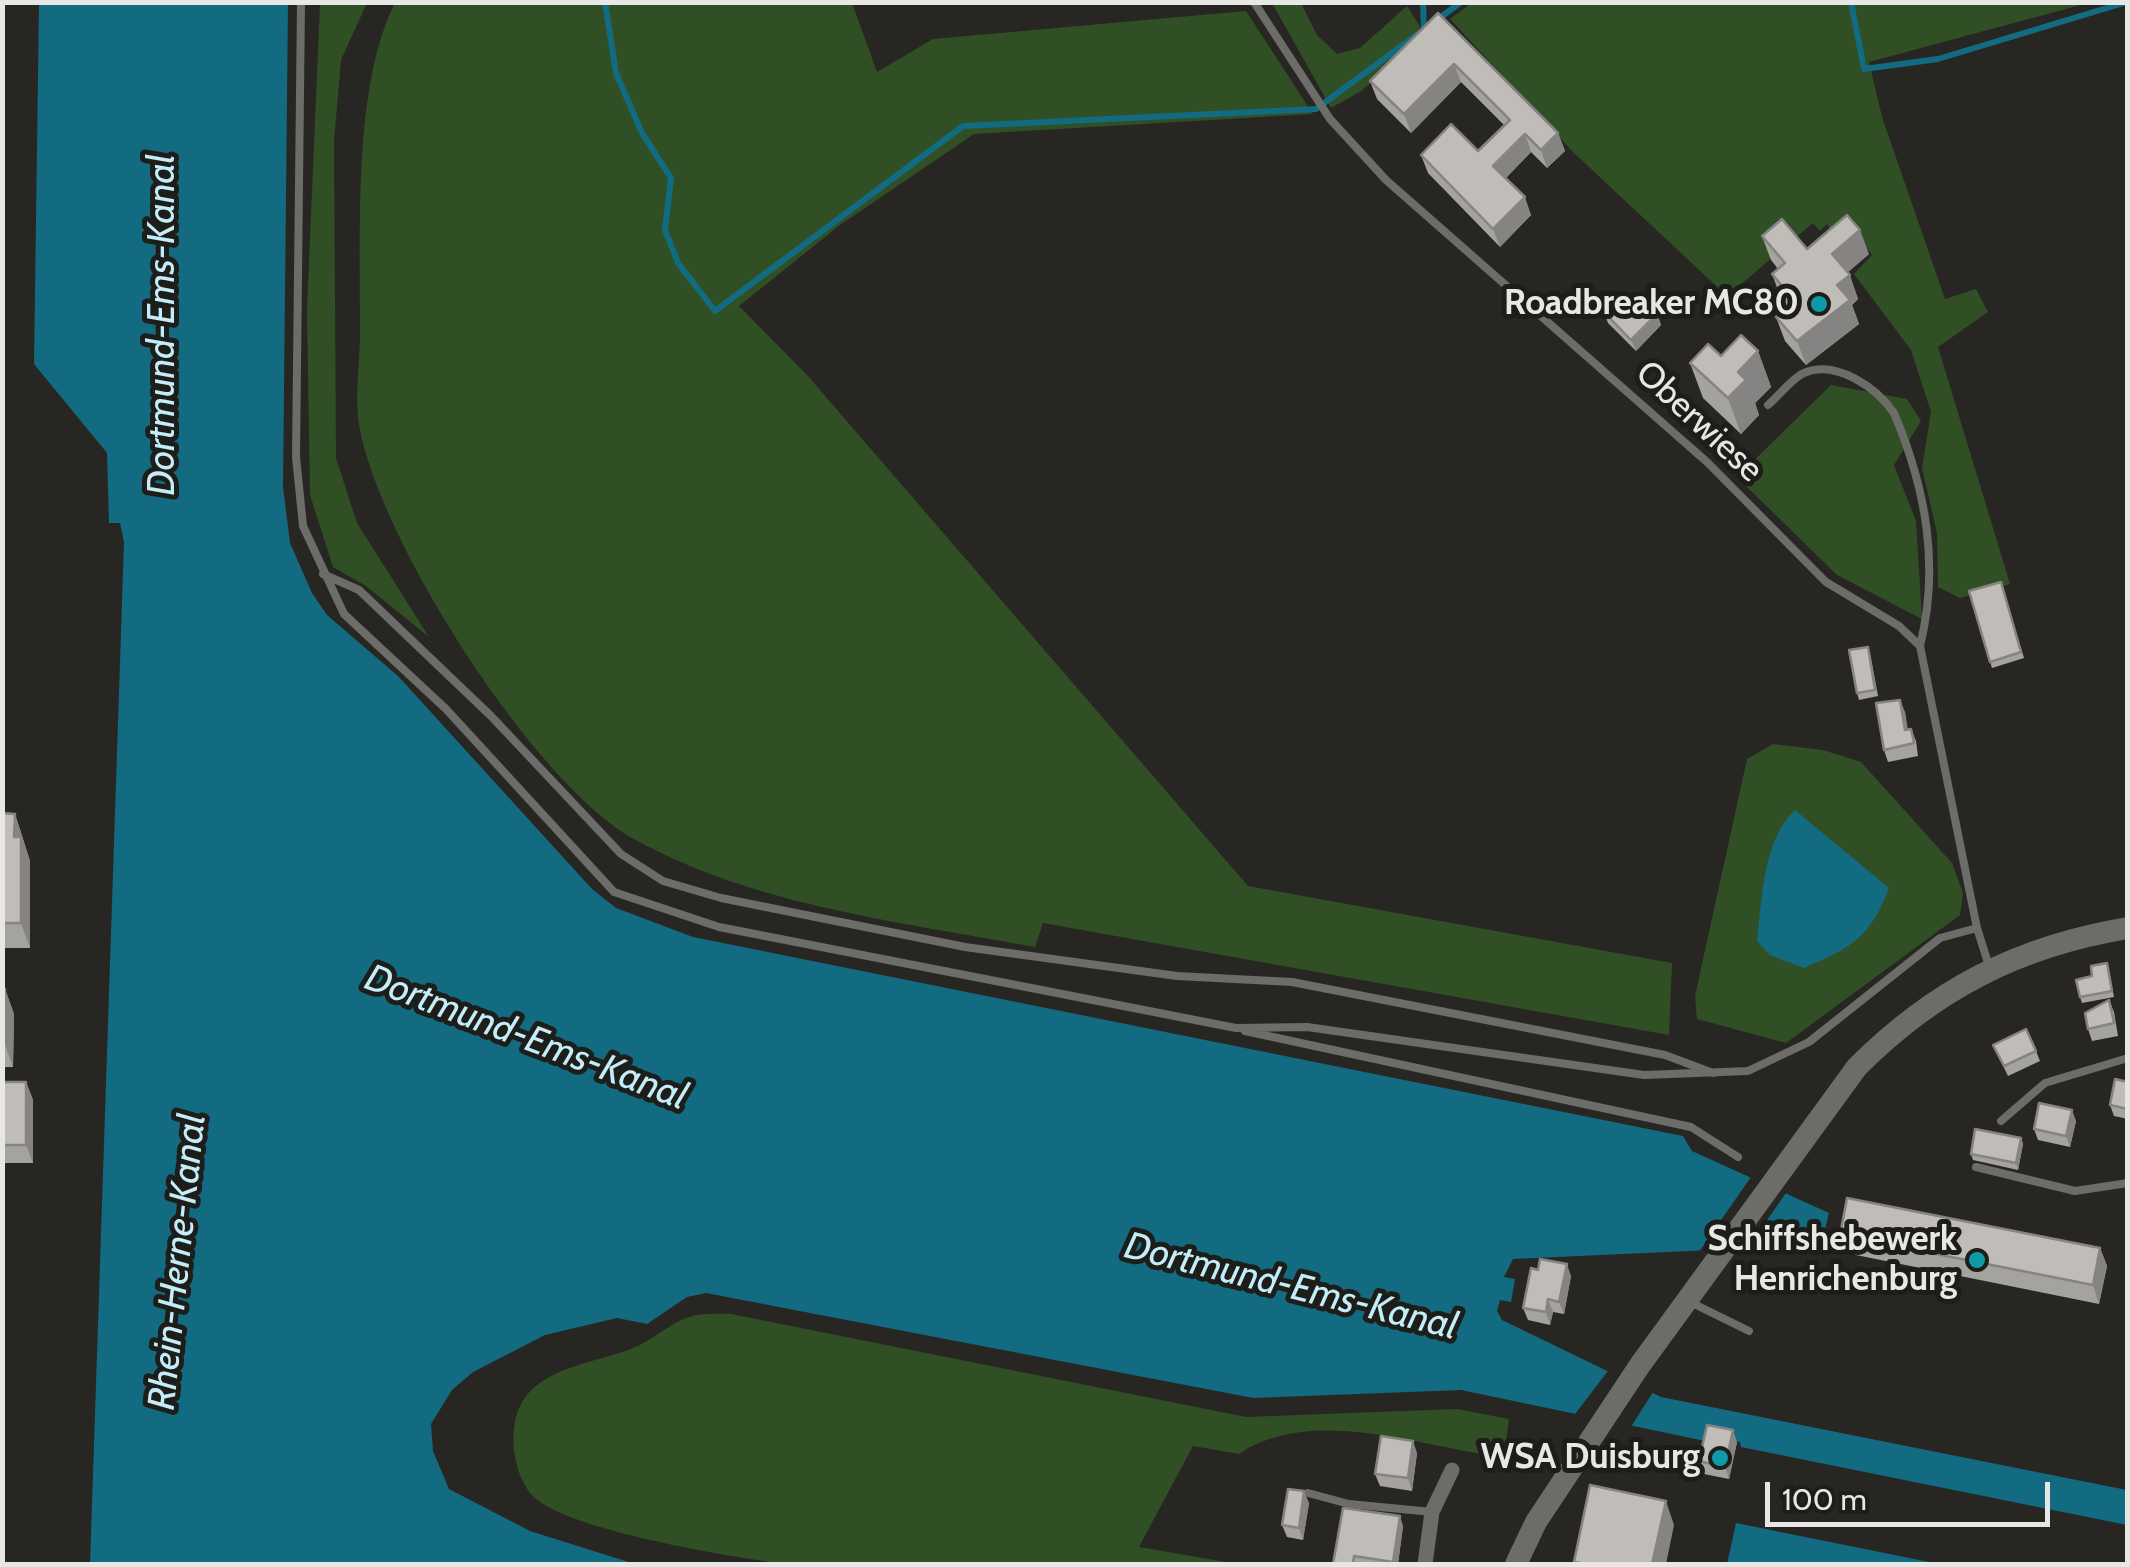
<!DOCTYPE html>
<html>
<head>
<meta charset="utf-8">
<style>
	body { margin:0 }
	#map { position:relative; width:2130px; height:1567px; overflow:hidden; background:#272623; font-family:Cabin,sans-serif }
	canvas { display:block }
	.frame { position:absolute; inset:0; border:5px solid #e7e7e5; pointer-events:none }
	.scale { position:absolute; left:1765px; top:1482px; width:285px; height:45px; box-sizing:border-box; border:5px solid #e7e7e5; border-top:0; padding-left:12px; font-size:30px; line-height:35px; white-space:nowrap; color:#e7e7e5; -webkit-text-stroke:8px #1d1d1a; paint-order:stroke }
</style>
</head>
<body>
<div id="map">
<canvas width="2130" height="1567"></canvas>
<div class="frame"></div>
<div class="scale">100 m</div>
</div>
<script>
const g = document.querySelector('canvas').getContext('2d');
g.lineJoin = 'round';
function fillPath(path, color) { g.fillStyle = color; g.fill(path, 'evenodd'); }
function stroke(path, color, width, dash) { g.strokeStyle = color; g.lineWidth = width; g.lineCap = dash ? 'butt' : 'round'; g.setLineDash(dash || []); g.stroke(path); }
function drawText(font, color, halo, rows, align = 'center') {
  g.font = font + ' Cabin,sans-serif'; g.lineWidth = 10; g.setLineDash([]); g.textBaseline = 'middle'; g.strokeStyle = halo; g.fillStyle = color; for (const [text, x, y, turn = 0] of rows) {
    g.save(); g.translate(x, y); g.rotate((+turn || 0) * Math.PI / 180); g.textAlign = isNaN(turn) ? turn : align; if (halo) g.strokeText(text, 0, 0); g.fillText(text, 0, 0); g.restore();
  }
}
const green = new Path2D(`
	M1473 2 2088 3 1869 62 1882 117 1945 299 1976 289 1988 312 1938 347 2010 584 1960 598 1938 587 1937 533 1922 468 1931 412 1911 350 1854 274 1872 255 1857 234 1838 241 1827 224 1820 231 1813 223 1727 296 1574 153 1450 19Z
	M320 3H367L341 60 334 141 336 458 357 523 429 637 366 586 333 567 310 495 307 310Z
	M395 3H852L877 72 933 39 1246 11 1313 114 974 134 840 225 739 306 807 375 1248 886 1672 963 1669 1035 1043 923 1035 947C901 922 755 906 634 839 533 782 382 543 360 430 354 400 360 363 360 332 361 236 352 87 395 3Z
	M1272 3H1301L1317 35 1337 54 1360 48 1407 6 1426 36 1361 91 1331 108Z
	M1831 385 1907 399 1921 421 1894 465 1916 521 1922 619 1837 575 1737 477Z
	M1773 744 1823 750 1861 762 1952 863 1963 893 1960 915 1786 1043 1697 1019 1695 996 1747 759Z
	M731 1314 1246 1417 1457 1409 1509 1419 1504 1454H1482C1407 1442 1308 1408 1239 1454L1193 1446 1139 1547 1238 1564H784C731 1557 572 1531 535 1498 512 1477 506 1425 524 1399 548 1364 605 1362 640 1345 657 1336 675 1320 693 1316 705 1313 719 1314 731 1314Z`);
const water = new Path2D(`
	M39 3H288L283 487 290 543 312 593 327 615 398 676 592 889 616 908 693 937 1683 1136 1692 1151 1829 1213 1821 1245 1513 1259 1504 1277 1515 1279 1511 1302 1500 1300 1497 1311 1502 1320 1661 1397 2127 1490V1525L1741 1447 1740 1442 1712 1437 1710 1442 1461 1390 1253 1398 706 1293 687 1297 647 1324 617 1318 545 1335 473 1372 452 1390 431 1424 433 1451 449 1489 530 1531 635 1564H90L124 542 120 523H109L107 453 34 364Z
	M1795 810 1889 888C1870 938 1851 948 1804 968L1770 955 1757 941C1762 900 1763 839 1795 810Z
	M1736 1523 1939 1564H1727Z`);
const pier = new Path2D(`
	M1753 1174 1788 1190 1745 1252 1697 1255Z
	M1611 1367 1655 1389 1629 1430 1572 1418Z`);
const stream = new Path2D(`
	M605 2 616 73 642 133 671 178 665 230 678 263 715 311 963 126 1316 109 1419 33
	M1423 2 1424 30
	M1851 2 1864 69 1938 59 2127 2
	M1437 20 1461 2`);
const lane = new Path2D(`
	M301 2 296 457 303 526 344 614 446 709 614 892 719 927 1236 1028 1307 1027 1644 1075 1748 1071 1809 1042 1940 938 1977 928
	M1254 2 1330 119 1386 180 1707 462 1826 582 1899 626 1920 646 1977 928 1989 966
	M1768 405C1779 396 1792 378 1804 373 1836 359 1877 388 1894 413 1926 489 1940 566 1920 646
	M323 574 359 590 491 716 621 854 663 881 721 898 965 947 1177 976 1292 982 1665 1055 1713 1073
	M1245 1031 1691 1127 1738 1157
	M2001 1121 2045 1083 2128 1058
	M1976 1167 2075 1191 2128 1183
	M1690 1302 1749 1331
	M1308 1493 1349 1504 1432 1512`);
const street = new Path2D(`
	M1425 1564 1432 1512 1452 1470`);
const secondary = new Path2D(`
	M1516 1564 1536 1522 1640 1365 1857 1067C1935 989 2019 946 2128 928`);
const wall = new Path2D(`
	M1438 13 1558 133 1565 151 1547 168 1531 152 1506 178 1531 215 1500 247 1428 173 1421 155 1478 151 1504 125 1461 82 1411 133 1377 99 1370 81Z
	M1762 236 1807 249 1869 254 1848 272 1858 299 1852 305 1859 324 1806 365 1785 341 1776 317 1788 307 1781 298 1772 274 1778 269 1771 260Z
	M1623 308 1657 314 1661 325 1636 351 1608 323 1604 312Z
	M1758 351 1771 387 1755 403 1759 415 1741 434 1703 398 1690 363Z
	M2001 582 2024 658 1992 668 1969 591Z
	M1870 653 1878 696 1859 700 1857 693Z
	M1905 712 1907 729H1911L1916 741 1918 756 1888 762 1884 750Z
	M2 813 15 814 30 861V948H2Z
	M2107 963 2114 997 2082 1003 2080 997 2092 976Z
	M2 989H5L14 1014 13 1067H2Z
	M2109 1000 2114 1012 2118 1036 2092 1041 2088 1029Z
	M1993 1045 2036 1051 2040 1061 2008 1076Z
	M2 1082H26L33 1100V1163H2Z
	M2128 1082V1119L2114 1116 2110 1105Z
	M2076 1121 2070 1147 2038 1140 2034 1129Z
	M2021 1138 2023 1144 2018 1170 1973 1160 1971 1154Z
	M1840 1235 2100 1248 2107 1266 2099 1304 1846 1253Z
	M1538 1270 1571 1276 1564 1314 1553 1312 1550 1325 1528 1320 1523 1308Z
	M1737 1442 1729 1479 1704 1474 1699 1461Z
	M1417 1453 1412 1491 1380 1486 1375 1474Z
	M1309 1503 1303 1540 1287 1537 1282 1525Z
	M1403 1526 1398 1564H1333Z`);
const shadedWall = new Path2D(`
	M1454 64 1461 82 1411 133 1404 114Z
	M1558 133 1565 151 1547 168 1541 150Z
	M1525 134 1531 152 1500 184 1493 166Z
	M1525 197 1531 215 1500 247 1493 229Z
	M1860 230 1869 254 1841 278 1832 254Z
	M1850 275 1858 299 1852 305 1859 324 1806 365 1797 341 1837 285Z
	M1657 314 1661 325 1636 351 1631 340Z
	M1758 351 1771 387 1755 403 1759 415 1741 434 1728 398 1738 372Z
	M1900 700 1905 712 1910 742 1905 730Z
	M15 814 30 861V948L21 923 14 837Z
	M5 989 14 1014 13 1067 4 1042Z
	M26 1082 33 1100V1163L26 1145Z
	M2072 1110 2076 1121 2070 1147 2066 1136Z
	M2021 1138 2023 1144 2018 1170 2016 1163Z
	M2100 1248 2107 1266 2099 1304 2093 1285Z
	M1567 1264 1571 1276 1564 1314 1559 1302Z
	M1548 1299 1553 1312 1550 1325 1546 1312Z
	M1733 1430 1737 1442 1729 1479 1725 1467Z
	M1413 1441 1417 1453 1412 1491 1408 1478Z
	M1304 1491 1309 1503 1303 1540 1299 1528Z
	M1666 1501 1674 1525 1666 1564H1652Z
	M1400 1516 1403 1526 1398 1564H1394Z`);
const building = new Path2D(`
	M1438 13 1558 133 1541 150 1525 134 1493 166 1525 197 1493 229 1421 155 1451 124 1478 151 1510 120 1454 64 1404 114 1370 81Z
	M1847 215 1860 230 1832 254 1850 275 1837 285 1850 300 1797 341 1776 317 1795 301 1772 274 1785 263 1762 236 1782 219 1807 249Z
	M1636 293 1657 314 1631 340 1604 312 1615 300 1623 308Z
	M1741 335 1758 351 1738 372 1746 380 1728 398 1690 363 1708 344 1721 356Z
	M2001 582 2021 652 1990 662 1969 591Z
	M1868 647 1875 690 1857 693 1849 650Z
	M1900 700 1905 730 1911 729 1914 743 1884 750 1876 703Z
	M2 813 15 814 14 837H21V923H2Z
	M2107 963 2112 991 2080 997 2076 980 2092 976 2091 966Z
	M2 989H5L4 1042H2Z
	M2109 1000 2114 1023 2088 1029 2085 1013Z
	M2026 1029 2036 1051 2004 1066 1993 1045Z
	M2115 1079 2128 1082V1109L2110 1105Z
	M2 1082H26V1145H2Z
	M2039 1103 2072 1110 2066 1136 2034 1129Z
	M1975 1129 2021 1138 2016 1163 1971 1154Z
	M1847 1198 2100 1248 2093 1285 1840 1235Z
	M1540 1259 1567 1264 1559 1302 1548 1299 1546 1312 1523 1308 1531 1268 1538 1270Z
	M1707 1425 1733 1430 1725 1467 1699 1461Z
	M1381 1436 1413 1441 1408 1478 1375 1474Z
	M1590 1485 1666 1501 1652 1564H1586L1574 1562Z
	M1288 1489 1304 1491 1299 1528 1282 1525Z
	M1343 1508 1400 1516 1393 1562 1354 1556 1353 1564H1333Z`);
const markers = [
	[1819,304,10,"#0f9aa8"],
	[1977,1260,10,"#0f9aa8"],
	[1720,1458,10,"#0f9aa8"]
];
const poiNames = [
	["Roadbreaker MC80",1799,304],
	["Schiffshebewerk",1957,1240],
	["Henrichenburg",1957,1280],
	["WSA Duisburg",1700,1458]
];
const streetNames = [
	["Oberwiese",1699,422,43]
];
const waterNames = [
	["Dortmund-Ems-Kanal",163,325,-90],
	["Dortmund-Ems-Kanal",526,1038,21],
	["Rhein-Herne-Kanal",178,1262,-84],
	["Dortmund-Ems-Kanal",1291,1287,14]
];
fillPath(green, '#314f25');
fillPath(water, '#126b80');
fillPath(pier, '#272623');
stroke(stream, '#126b80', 6);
stroke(lane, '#6c6c68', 8);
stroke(street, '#6c6c68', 15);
stroke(secondary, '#6c6c68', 22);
fillPath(wall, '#a5a39f');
fillPath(shadedWall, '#868482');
fillPath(building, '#c0bdb9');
stroke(building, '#868482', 2.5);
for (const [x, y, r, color] of markers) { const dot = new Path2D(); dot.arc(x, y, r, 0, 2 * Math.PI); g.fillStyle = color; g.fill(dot); stroke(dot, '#1d1d1a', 4); }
drawText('bold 35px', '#e7e7e5', '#1d1d1a', poiNames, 'right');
drawText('35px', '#e7e7e5', '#1d1d1a', streetNames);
drawText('italic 38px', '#c4ecf9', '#1d1d1a', waterNames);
</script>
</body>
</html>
